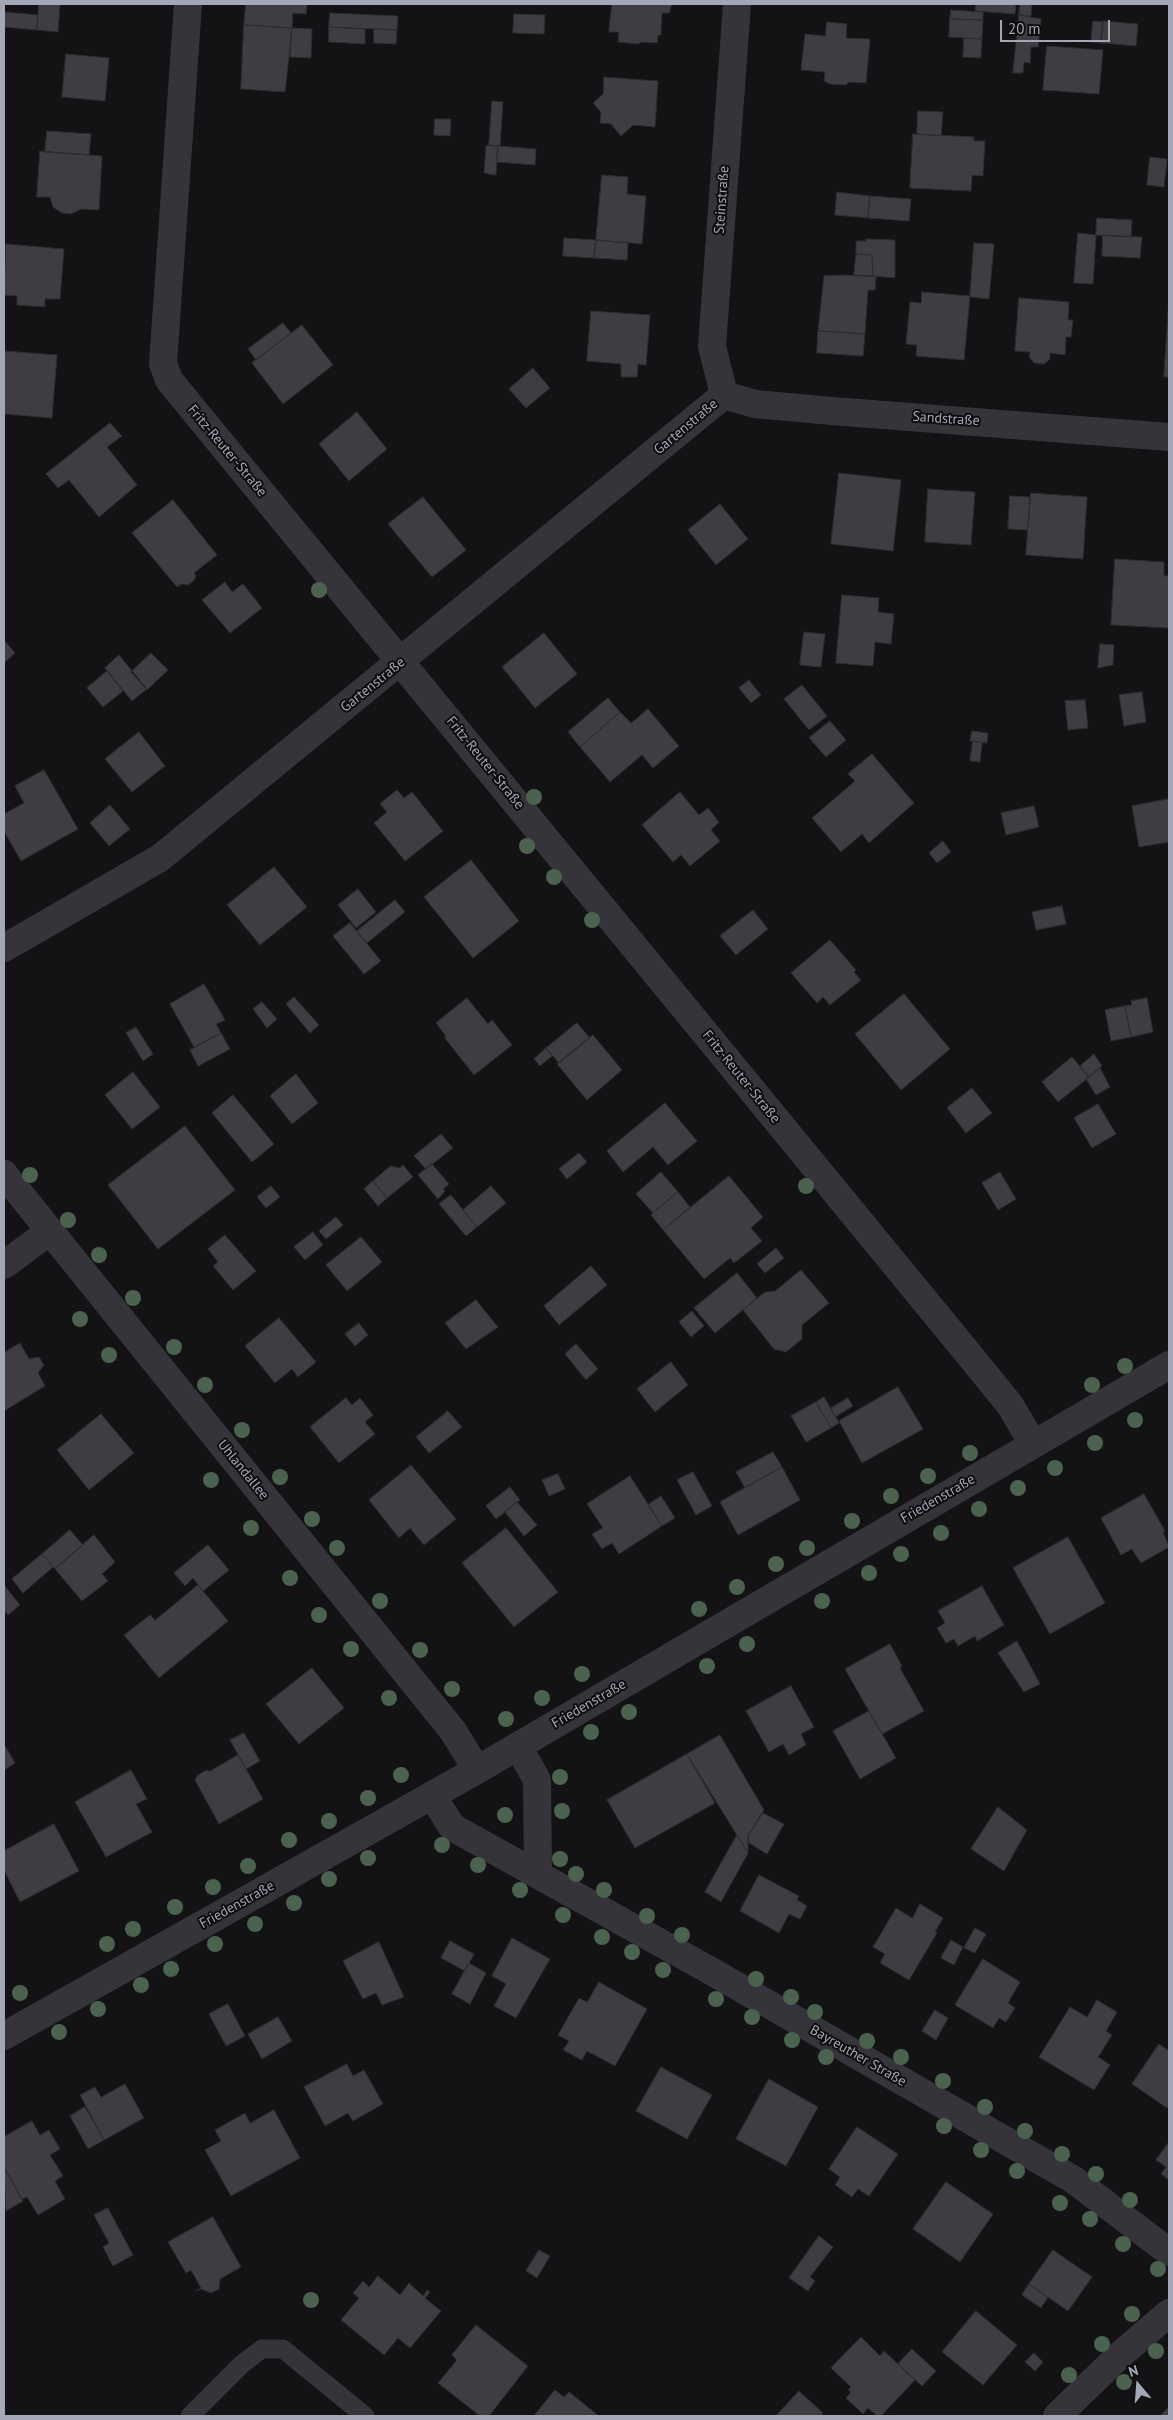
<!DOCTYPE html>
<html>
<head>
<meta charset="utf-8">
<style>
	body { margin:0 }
	#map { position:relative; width:1173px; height:2420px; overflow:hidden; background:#131315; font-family:"PT Sans",sans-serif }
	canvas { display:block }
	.frame { position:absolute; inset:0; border:5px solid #a4a8b6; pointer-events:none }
	.north { position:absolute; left:1113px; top:2360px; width:50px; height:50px; -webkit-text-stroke:4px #0e0e10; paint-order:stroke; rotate:342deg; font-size:14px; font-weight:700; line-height:20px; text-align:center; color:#a4a8b6 }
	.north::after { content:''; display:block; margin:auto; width:18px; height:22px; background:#a4a8b6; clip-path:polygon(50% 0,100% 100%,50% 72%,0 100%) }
	.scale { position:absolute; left:1000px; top:20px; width:110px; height:22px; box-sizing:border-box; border:2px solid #a4a8b6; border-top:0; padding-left:6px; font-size:15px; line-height:18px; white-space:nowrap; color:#a4a8b6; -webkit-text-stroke:4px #0e0e10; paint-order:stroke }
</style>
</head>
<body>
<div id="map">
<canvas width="1173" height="2420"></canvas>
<div class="frame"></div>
<div class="north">N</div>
<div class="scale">20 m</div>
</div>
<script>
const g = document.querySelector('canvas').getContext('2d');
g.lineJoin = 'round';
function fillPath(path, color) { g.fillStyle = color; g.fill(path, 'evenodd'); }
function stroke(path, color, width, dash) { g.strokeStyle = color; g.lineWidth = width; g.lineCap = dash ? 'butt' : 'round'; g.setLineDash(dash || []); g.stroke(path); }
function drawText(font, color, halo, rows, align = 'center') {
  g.font = font + ' "PT Sans",sans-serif'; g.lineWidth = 4; g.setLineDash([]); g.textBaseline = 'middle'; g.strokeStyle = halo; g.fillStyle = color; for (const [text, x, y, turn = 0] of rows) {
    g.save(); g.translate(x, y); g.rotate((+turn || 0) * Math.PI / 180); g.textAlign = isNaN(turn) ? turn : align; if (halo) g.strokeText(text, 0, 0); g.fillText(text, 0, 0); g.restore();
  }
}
const building = new Path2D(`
	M39 4H60L58 32 37 30Z
	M246 4H307L306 14 293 13 292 28 244 25Z
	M612 4H672L669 13H662L661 35H658L657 43 640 42 639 44 618 42 619 32H609Z
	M976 4H1016L1015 14 975 11Z
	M1020 4H1032L1031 16 1019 15Z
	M951 10 983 12V20L950 19Z
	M5 12 38 15 37 30 4 27Z
	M330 13 398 16 397 30 329 27Z
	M514 14 545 15 544 34 513 33Z
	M1019 15 1041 19 1038 47H1031L1030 63 1024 62 1023 73H1013Z
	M950 19 983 20 982 39 949 37Z
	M1093 21 1103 22 1101 43 1091 42Z
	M1103 21 1138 24 1136 46 1101 43Z
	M827 22 847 24 846 38 870 39 866 83 849 82 846 85 830 84 824 81 825 72 801 70 805 34 825 36Z
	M244 25 292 28 285 92 241 89Z
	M329 27 365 29V44L329 42Z
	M292 28 312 29 311 58 290 57Z
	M374 29 397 30 396 44 374 43Z
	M964 38 982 39 981 58 963 57Z
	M1047 46 1103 50 1099 94 1043 90Z
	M66 54 109 58 105 101 62 97Z
	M604 77 658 81 655 127 633 125 621 136 611 124 600 123 601 112 593 103 603 94Z
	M492 101 503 102 500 146 489 145Z
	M918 111 943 112 941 136 917 134Z
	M435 119H451L450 136 434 135Z
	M47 131 91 134 89 155 45 152Z
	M913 134 974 137V141H985L983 176 972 175 971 191 910 188Z
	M489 145 498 146 496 175 484 173 486 146Z
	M498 146 536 149 535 165 497 162Z
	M40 151 102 156 99 210 81 209 71 214 62 213 53 207 50 197H37Z
	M1150 157 1167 159 1164 187 1147 185Z
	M602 175 628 177 627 194 646 196 642 244 596 240Z
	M837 192 870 196 868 218 835 215Z
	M870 196 911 199 909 221 868 218Z
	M1097 218 1132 220 1131 237 1096 235Z
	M1078 233 1096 235 1093 284 1074 283Z
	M1103 235 1142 237 1140 258 1102 256Z
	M564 238 596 240 594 258 563 256Z
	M866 239 895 240V278L873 276 872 255 856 254V241H866Z
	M596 240 628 243 627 260 594 258Z
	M974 243 994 244 989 299 970 297Z
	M6 244 64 249 60 299H45V307L17 305V296L4 295Z
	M856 254 872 255 873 276 854 275Z
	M846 275 876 277 875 290H868L865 334 818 331 824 276Z
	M922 292 970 296 964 360 916 356 917 345 906 344 910 302 921 303Z
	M1019 298 1069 302 1068 320H1073L1071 337H1066L1065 355 1050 353V359L1044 364 1034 363 1029 357 1030 352 1015 351Z
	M1169 298V377H1164Z
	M591 311 650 315 646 365 638 364 637 377H621V364L587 361Z
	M283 323 291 333 256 360 248 349Z
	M302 325 333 365 283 404 252 363Z
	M818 331 865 334 863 356 817 353Z
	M4 351 57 355 52 418 4 414Z
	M533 368 550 388 526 408 509 389Z
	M357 412 387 449 349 481 319 444Z
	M110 423 122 436 107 447 137 485 99 517 69 480 58 488 46 474Z
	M839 473 901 480 893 551 831 544Z
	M928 489 975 492 971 545 925 542Z
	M1031 493 1087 497 1083 559 1026 555Z
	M1010 496 1030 497 1028 530 1008 529Z
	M423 497 466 550 432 577 388 524Z
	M173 500 217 555 194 573 196 576 194 580 188 585 182 584 177 587 132 533Z
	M720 504 748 539 716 565 688 530Z
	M1115 559 1164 562V576H1169V628L1111 625Z
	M225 582 232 592 243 584 262 608 230 633 202 600Z
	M842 595 879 598 878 612 894 614 891 644 875 642 873 666 836 663Z
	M804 632 825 634 821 667 800 665Z
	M544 633 577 674 535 708 502 667Z
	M4 640 15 653 4 663Z
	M1100 644 1114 645 1113 665 1098 668Z
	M151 653 168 670 147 690 131 672Z
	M119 655 147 689 132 701 105 668Z
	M107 671 123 691 103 707 87 688Z
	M749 680 761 695 751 703 739 688Z
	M802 685 827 716 809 730 784 699Z
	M1142 692 1146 722 1124 726 1119 695Z
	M608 698 620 712 580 747 568 732Z
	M1085 700 1088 728 1068 730 1065 701Z
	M648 709 679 746 653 768 642 755 610 782 580 747 620 712 631 723Z
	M830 721 846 740 826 757 809 738Z
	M972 731 988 733 987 743 970 741Z
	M139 732 165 766 132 792 105 759Z
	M973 741 982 743 980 762 970 761Z
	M872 754 914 803 869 843 862 834 841 852 812 818 855 781 848 774Z
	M44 770 78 829 21 861 4 831V814L24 803 15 786Z
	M397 790 404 798 412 792 443 831 405 861 374 823 387 812 380 804Z
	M680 792 699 815 708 808 719 822 711 830 720 841 690 866 681 855 673 862 642 825Z
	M1169 799V842L1139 847 1132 806Z
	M110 805 130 829 109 846 90 823Z
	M1034 806 1039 827 1006 835 1001 813Z
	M943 841 951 852 937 863 929 853Z
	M471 860 519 921 473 958 424 897Z
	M274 867 307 907 260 945 227 905Z
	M358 889 376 912 356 928 338 905Z
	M395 900 405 912 367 943 357 931Z
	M1062 906 1066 924 1036 930 1032 912Z
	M753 910 768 929 736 955 720 936Z
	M350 923 381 961 364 974 333 936Z
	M830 940 856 970 854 972 861 980 830 1005 823 997 817 1003 791 973Z
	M204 984 225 1020 216 1024 221 1033 194 1047 170 1004Z
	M904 994 950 1049 901 1090 855 1034Z
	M294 997 319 1025 310 1033 286 1004Z
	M467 998 488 1024 492 1020 512 1045 474 1075 444 1037 446 1036 436 1023Z
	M1147 998 1153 1032 1131 1037 1125 1006 1132 1005 1131 1001Z
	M262 1002 277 1019 267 1028 253 1009Z
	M1125 1006 1131 1037 1111 1041 1105 1010Z
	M577 1023 590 1038 559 1063 546 1048Z
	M136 1027 153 1054 143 1061 126 1033Z
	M221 1033 230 1049 198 1066 190 1050Z
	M593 1035 622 1070 587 1100 557 1064Z
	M546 1048 552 1056 540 1066 534 1059Z
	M1094 1054 1102 1066 1089 1077 1080 1066Z
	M1072 1057 1089 1077 1058 1102 1042 1082Z
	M1100 1068 1110 1087 1096 1095 1086 1079Z
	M133 1072 160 1107 132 1129 105 1095Z
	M296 1074 318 1103 292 1124 270 1096Z
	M972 1088 992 1113 966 1133 947 1108Z
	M233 1095 274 1144 252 1162 212 1113Z
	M665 1103 697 1141 668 1165 653 1147 623 1172 607 1151Z
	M1098 1104 1116 1134 1092 1148 1074 1118Z
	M185 1126 235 1190 158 1249 108 1185Z
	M441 1134 453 1148 426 1169 414 1156Z
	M579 1153 587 1162 567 1179 559 1169Z
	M432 1164 449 1184 443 1189 445 1191 438 1199 418 1175Z
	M403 1165 413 1177 387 1198 373 1181 390 1166 400 1168Z
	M661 1172 678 1192 653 1213 636 1194Z
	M1000 1172 1016 1199 998 1210 982 1183Z
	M729 1176 763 1217 751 1228 762 1241 734 1263 730 1258 704 1279 663 1230Z
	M373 1181 387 1198 378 1206 364 1189Z
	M271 1186 280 1197 266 1208 257 1197Z
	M491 1186 506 1203 477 1227 463 1210Z
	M678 1192 690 1207 663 1230 651 1215Z
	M451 1195 477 1227 466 1236 439 1204Z
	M336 1217 343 1225 326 1239 319 1231Z
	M313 1232 323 1245 305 1260 294 1247Z
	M225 1235 256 1271 233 1290 213 1266 218 1262 208 1249Z
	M361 1237 382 1262 347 1291 326 1265Z
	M776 1248 784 1258 765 1273 757 1264Z
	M591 1266 607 1285 559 1325 544 1306Z
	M801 1270 829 1303 802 1325V1339L786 1352 774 1349 743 1310 765 1292 775 1291Z
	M737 1273 757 1298 715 1333 694 1308Z
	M476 1300 498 1327 466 1349 445 1323Z
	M692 1311 704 1326 691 1337 679 1322Z
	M279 1318 316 1362 298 1377 292 1369 275 1383 245 1346Z
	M359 1323 368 1335 355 1346 345 1334Z
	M20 1343 29 1359 39 1357 44 1365 38 1373 45 1386 4 1411V1353Z
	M576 1344 598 1369 586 1380 565 1354Z
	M671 1362 688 1385 655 1412 637 1389Z
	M898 1387 923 1429 862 1463 839 1421Z
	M824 1397 839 1423 831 1428 816 1402Z
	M346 1398 352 1405 360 1398 373 1415 365 1422 375 1434 339 1463 310 1427Z
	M848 1398 853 1406 835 1417 831 1408Z
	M816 1402 831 1428 806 1442 791 1416Z
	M448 1411 462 1427 429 1453 416 1437Z
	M101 1414 134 1453 89 1490 57 1450Z
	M773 1452 782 1467 745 1488 736 1472Z
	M411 1465 456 1519 424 1545 410 1528 399 1538 369 1500Z
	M782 1467 800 1500 738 1535 720 1502Z
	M693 1472 712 1506 696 1515 677 1480Z
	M558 1474 565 1489 549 1496 542 1480Z
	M630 1476 662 1526 619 1554 612 1543 602 1549 592 1534 603 1528 587 1504Z
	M510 1487 520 1500 496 1519 486 1506Z
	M1144 1494 1165 1531 1163 1532 1169 1547 1141 1563 1132 1549 1121 1555 1101 1518Z
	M661 1496 675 1518 662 1526 648 1505Z
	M517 1502 537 1525 524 1536 505 1512Z
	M506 1528 558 1592 514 1627 462 1563Z
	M70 1530 83 1545 55 1569 42 1554Z
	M94 1535 115 1562 102 1574 108 1581 82 1601 55 1569Z
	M1068 1537 1105 1603 1050 1634 1013 1568Z
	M208 1545 229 1570 203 1591 193 1578 185 1586 174 1573Z
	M42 1554 53 1567 23 1593 12 1579Z
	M4 1585 20 1605 8 1615 4 1610Z
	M198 1585 228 1621 159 1678 124 1635 150 1615 155 1620Z
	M982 1586 1004 1625 977 1641 975 1636 958 1646 954 1639 946 1643 937 1628 945 1623 938 1611Z
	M1017 1641 1040 1684 1024 1692 998 1653Z
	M890 1644 902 1666 900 1668 924 1711 882 1734 845 1669Z
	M312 1668 344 1708 299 1744 266 1704Z
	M791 1686 814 1727 801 1734 806 1745 789 1755 783 1744 769 1752 746 1711Z
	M869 1711 896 1758 860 1779 833 1731Z
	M244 1733 260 1761 246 1769 230 1740Z
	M720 1735 764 1810 748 1836V1853L687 1754Z
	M4 1744 15 1763 4 1770Z
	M687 1754 715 1803 635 1848 607 1800Z
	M238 1755 263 1799 219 1824 195 1780 198 1775 206 1770 210 1771Z
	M131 1770 147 1799 136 1804 152 1832 106 1857 75 1802Z
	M998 1807 1027 1830 1004 1871 971 1849Z
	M763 1813 784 1824 767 1854 749 1843 748 1836Z
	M54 1824 79 1871 20 1902 4 1870V1851Z
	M737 1835 748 1853 721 1902 705 1892Z
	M759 1875 799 1896 797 1900 807 1906 800 1919 789 1914 779 1933 740 1911Z
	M920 1904 943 1918 935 1932 937 1933 909 1980 880 1963 885 1954 873 1947 896 1908 912 1918Z
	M975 1928 986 1934 975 1953 964 1948Z
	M512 1938 550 1959 516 2018 494 2006 506 1984 492 1976Z
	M951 1940 963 1947 954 1965 941 1958Z
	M450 1941 474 1954 465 1971 441 1958Z
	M379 1942 404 1997 382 2005 376 1993 363 1999 343 1961Z
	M983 1959 1020 1982 1008 2003 1015 2008 1006 2022 999 2018 993 2028 955 2005Z
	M469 1963 486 1973 470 2004 452 1994Z
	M599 1982 647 2009 615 2066 587 2051 582 2060 563 2050 569 2041 558 2035 579 1998 587 2002Z
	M1097 2000 1117 2012 1106 2031 1112 2035 1098 2057 1110 2065 1094 2090 1039 2057 1070 2007 1087 2017Z
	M228 2004 245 2036 226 2046 209 2014Z
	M935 2010 948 2018 936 2040 922 2031Z
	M278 2017 292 2041 262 2059 248 2034Z
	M1159 2044 1169 2051V2104L1167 2108 1132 2084Z
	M347 2064 353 2076 364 2070 383 2104 353 2121 348 2113 325 2126 304 2087Z
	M661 2067 712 2095 687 2139 636 2111Z
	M769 2079 818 2107 786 2166 736 2139Z
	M125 2084 144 2118 104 2140 80 2095 95 2087 101 2097Z
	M85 2107 104 2140 88 2149 70 2116Z
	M274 2110 300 2158 231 2196 205 2150 221 2141 215 2130 245 2113 250 2123Z
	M32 2121 40 2135 49 2130 60 2149 50 2155 63 2176 55 2181 65 2199 38 2215 27 2197 22 2199 4 2167V2137Z
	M857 2127 898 2154 869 2196 858 2189 852 2197 835 2185 840 2177 829 2169Z
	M1169 2142V2180L1161 2174 1166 2167 1156 2160Z
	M6 2171 23 2201 6 2211 4 2172Z
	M946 2182 993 2214 960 2262 913 2229Z
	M108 2208 133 2255 113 2266 103 2247 109 2243 94 2215Z
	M213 2217 241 2267 220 2279 219 2289 211 2293 201 2289 196 2291 201 2288 191 2270 186 2273 168 2242Z
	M819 2236 833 2247 810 2277 815 2281 808 2291 789 2278Z
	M539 2250 550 2256 537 2278 526 2271Z
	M1053 2250 1092 2277 1068 2311 1029 2284Z
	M378 2276 400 2295 409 2283 423 2296 427 2290 430 2292 425 2298 441 2311 410 2348 398 2338 384 2355 341 2320 359 2298 353 2293 363 2281 369 2287Z
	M1029 2284 1048 2297 1041 2308 1022 2295Z
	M976 2311 1017 2345 983 2385 942 2352Z
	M476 2325 528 2366 489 2416H480L438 2383 457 2360 452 2355Z
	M861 2337 880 2356 884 2351 915 2380 881 2416H877L868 2408 863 2414 846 2398 851 2392 848 2390 851 2387 831 2368Z
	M912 2349 936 2371 922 2386 898 2364Z
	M1034 2353 1043 2362 1035 2371 1025 2362Z
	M555 2390 564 2397 569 2392 599 2416H534Z
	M799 2391 823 2413 820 2416H776Z
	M1169 2407V2416H1160Z`);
const service = new Path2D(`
	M190 2416 242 2364 262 2349H283L365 2416`);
const minor = new Path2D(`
	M188 4 163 364 169 380 962 1346 1010 1405 1033 1444
	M724 395 755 404 832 411 1169 437
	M724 395 712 346 737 4
	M4 948 160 858 724 395
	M4 1174 453 1731 477 1770
	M4 1265 50 1231
	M518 1746 537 1780 538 1873
	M432 1795 452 1827 711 1971 1074 2180 1169 2252
	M1057 2416 1120 2355 1169 2313`);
const tertiary = new Path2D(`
	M4 2036 477 1770 1169 1365`);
const trees = [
	[319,590],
	[534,797],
	[527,846],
	[554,877],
	[592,920],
	[30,1175],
	[806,1186],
	[68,1220],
	[99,1255],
	[133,1298],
	[80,1319],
	[174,1347],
	[109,1355],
	[1125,1366],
	[205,1385],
	[1092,1385],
	[1135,1420],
	[242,1430],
	[1095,1443],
	[970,1453],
	[1055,1468],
	[928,1476],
	[280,1477],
	[211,1480],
	[1018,1488],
	[891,1496],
	[979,1509],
	[312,1519],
	[852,1521],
	[251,1528],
	[941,1533],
	[337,1548],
	[807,1548],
	[901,1554],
	[776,1564],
	[869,1573],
	[290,1578],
	[737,1587],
	[380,1601],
	[822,1601],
	[699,1609],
	[319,1615],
	[747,1644],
	[351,1649],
	[420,1650],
	[707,1666],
	[582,1674],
	[452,1689],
	[389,1698],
	[542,1698],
	[629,1712],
	[506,1719],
	[591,1732],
	[401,1775],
	[560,1777],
	[368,1798],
	[562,1811],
	[505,1815],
	[329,1821],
	[289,1840],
	[442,1845],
	[368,1858],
	[560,1859],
	[478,1865],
	[248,1866],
	[576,1874],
	[329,1879],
	[213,1887],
	[520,1890],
	[604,1890],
	[294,1903],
	[175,1907],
	[563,1915],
	[647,1916],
	[255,1924],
	[133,1929],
	[682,1935],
	[602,1937],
	[107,1944],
	[215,1944],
	[632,1952],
	[171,1969],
	[663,1970],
	[756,1979],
	[141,1985],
	[20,1993],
	[791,1997],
	[716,1999],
	[98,2009],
	[815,2012],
	[752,2017],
	[59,2032],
	[792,2040],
	[867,2041],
	[826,2057],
	[901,2057],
	[943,2081],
	[985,2107],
	[944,2126],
	[1025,2131],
	[981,2150],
	[1062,2154],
	[1017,2171],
	[1096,2174],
	[1130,2200],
	[1060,2203],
	[1090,2219],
	[1123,2244],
	[1158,2269],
	[311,2300],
	[1132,2314],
	[1102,2344],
	[1156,2351],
	[1069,2375],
	[1124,2382]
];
const streetNames = [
	["Steinstraße",722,200,-86],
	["Sandstraße",946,419,4],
	["Gartenstraße",686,427,-40],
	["Fritz-Reuter-Straße",227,451,50],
	["Gartenstraße",373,685,-39],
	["Fritz-Reuter-Straße",485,763,51],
	["Fritz-Reuter-Straße",741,1077,51],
	["Uhlandallee",243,1470,51],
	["Friedenstraße",938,1499,-30],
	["Friedenstraße",589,1704,-30],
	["Friedenstraße",237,1905,-29],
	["Bayreuther Straße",858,2056,30]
];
fillPath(building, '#3d3d42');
stroke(building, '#2d2d31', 1);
stroke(service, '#34343a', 19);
stroke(minor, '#34343a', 28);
stroke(tertiary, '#34343a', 28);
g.fillStyle = '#4b624f';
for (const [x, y] of trees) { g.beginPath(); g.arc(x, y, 8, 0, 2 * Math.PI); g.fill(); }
drawText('14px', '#a4a8b6', '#0e0e10', streetNames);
</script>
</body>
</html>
